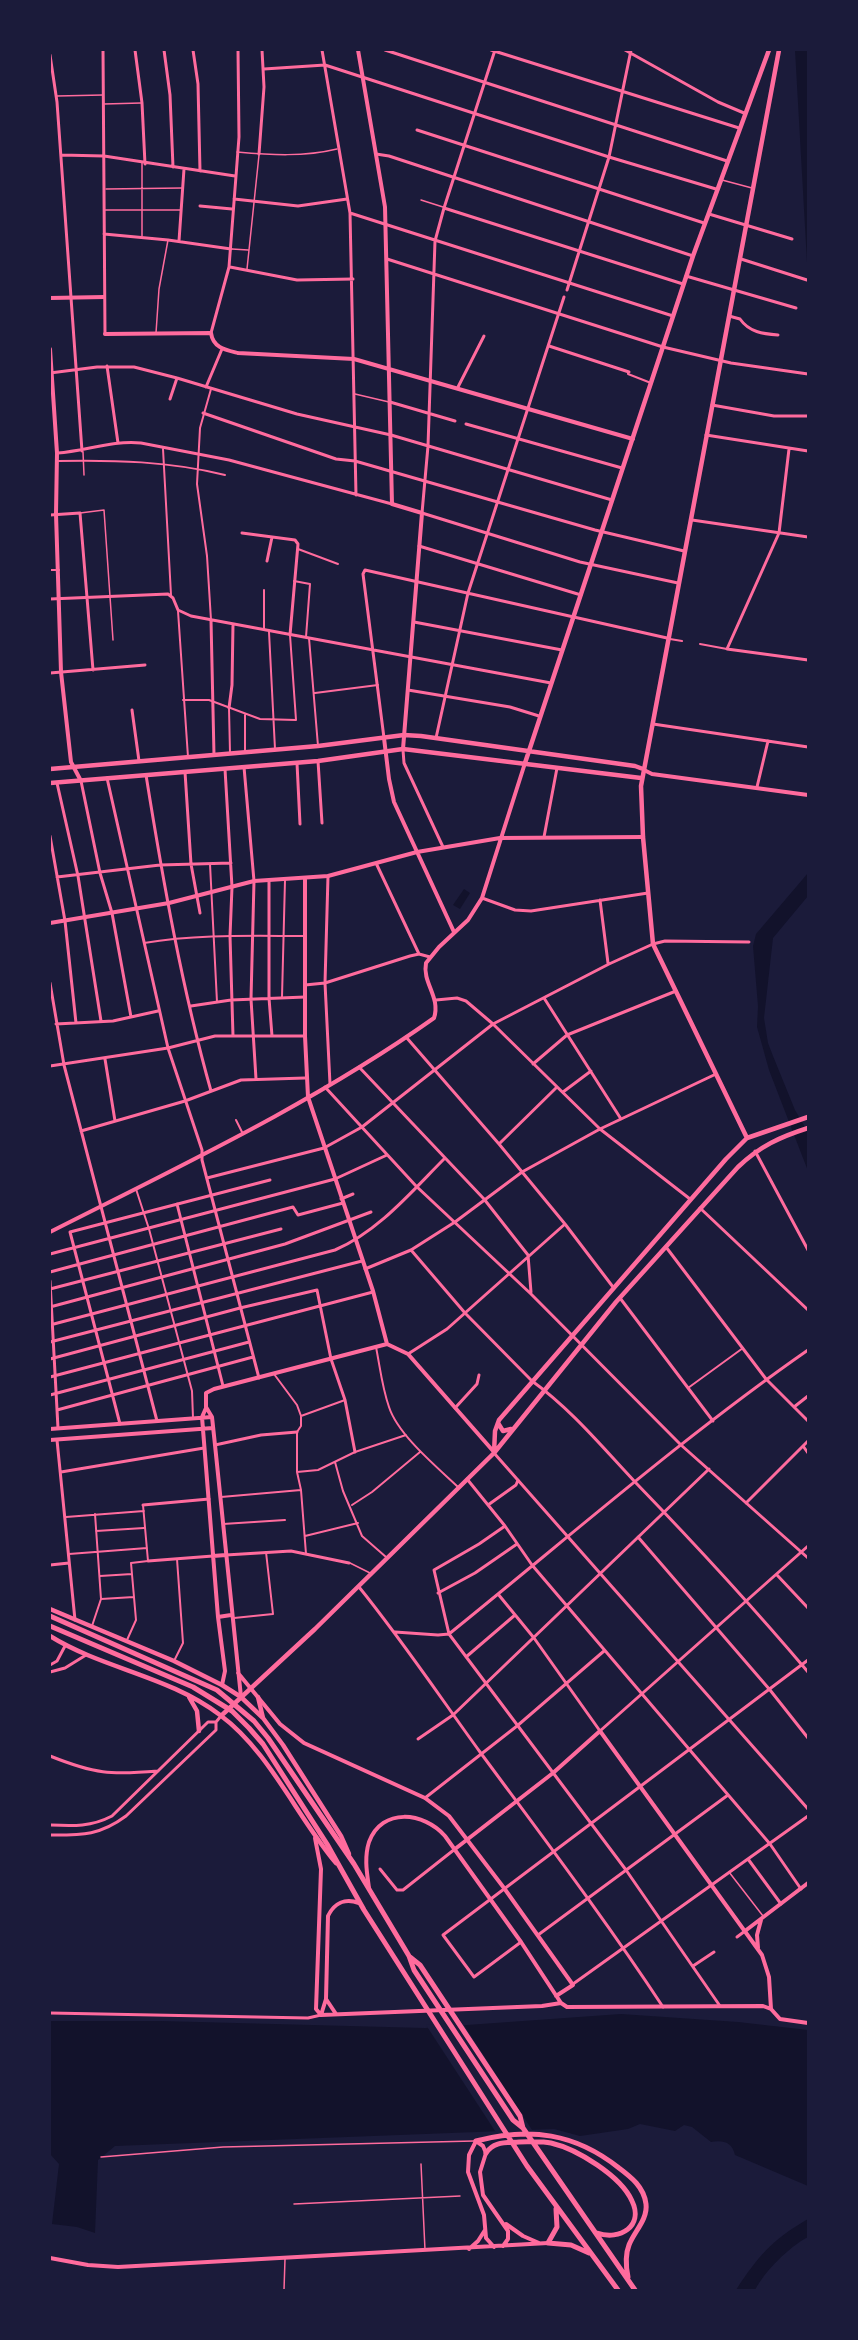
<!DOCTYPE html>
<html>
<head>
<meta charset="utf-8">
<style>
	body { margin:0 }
	#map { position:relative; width:858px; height:2340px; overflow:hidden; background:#1b1b3a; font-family:Barlow,sans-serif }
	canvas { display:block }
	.frame { position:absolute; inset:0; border:51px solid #1b1b3a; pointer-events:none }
</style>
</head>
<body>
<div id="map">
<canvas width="858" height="2340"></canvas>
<div class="frame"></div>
</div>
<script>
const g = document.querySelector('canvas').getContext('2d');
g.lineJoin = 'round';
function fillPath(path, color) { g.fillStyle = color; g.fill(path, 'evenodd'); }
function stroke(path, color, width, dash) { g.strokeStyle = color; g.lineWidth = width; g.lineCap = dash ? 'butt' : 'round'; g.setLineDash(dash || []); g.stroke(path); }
const water = new Path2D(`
	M795 50H808V280Z
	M808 873V896L773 938 764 1018 768 1043 773 1056 795 1110 808 1132V1171L769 1070 757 1027 758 1006 753 946 756 934Z
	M464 889 470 893 460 909 453 905Z
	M621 2014 738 2022 808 2030V2186L735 2155C732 2142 723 2140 711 2142L692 2127 684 2125 675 2131 640 2124 628 2129 580 2136 554 2129 115 2146 98 2160 95 2233 77 2227 52 2224 59 2164 50 2154V2021H161L425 2028Z
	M808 2219V2237C789 2247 765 2271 755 2290H736C758 2256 773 2239 808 2219Z`);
const pier = new Path2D(`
	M462 2022 534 2133 497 2134 426 2025Z`);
const service = new Path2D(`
	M57 96 103 95
	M104 104 141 103
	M237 152C271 155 304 157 337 149
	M142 163V236
	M722 180 752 188
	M106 189 182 188
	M421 200 443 207
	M105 210H180
	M232 249 248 250
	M247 269 259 155
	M156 333 159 289 168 240
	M355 394 389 402
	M83 452 84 475
	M80 513 104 510 113 640
	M350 1563 370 1573
	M729 1872 763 1916
	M101 2157 223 2147 474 2141
	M421 2164 425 2250
	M294 2204 460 2196
	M284 2290 285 2259`);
const pedestrian = new Path2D(`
	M628 372V374L651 383
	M211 389 200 428 197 484 207 556 211 620
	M163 449 171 595
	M58 461C114 460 169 461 225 475
	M298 549 338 564
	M50 570H59
	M294 581 310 584 306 637
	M178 611 188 757
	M264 629V590
	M269 632 275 749
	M309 638 318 746
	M670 639 682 641
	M700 644 727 649
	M315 693 378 685
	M183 700H209L260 719 296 720 290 635
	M229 708 230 753
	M245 715V751
	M210 864 217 1002
	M144 943C197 934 251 936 305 936
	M282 997 285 880
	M236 1120 243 1134
	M136 1189 149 1229 192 1391 193 1418
	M376 1347C380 1367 382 1387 389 1407 398 1435 437 1467 458 1487
	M274 1374 297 1405 301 1416V1426L297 1432V1472L301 1490 306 1554
	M688 1388 743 1348
	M301 1416 345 1400
	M335 1462 343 1491 362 1536 386 1557
	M297 1472 318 1470 355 1452 406 1435
	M221 1497 301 1490
	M352 1505 372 1492 420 1452
	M66 1517 144 1511
	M223 1524 285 1520
	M96 1531 144 1528
	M305 1536 358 1523
	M69 1554 147 1548
	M100 1576 132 1574
	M101 1599 134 1597
	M234 1618 273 1614 266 1552
	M92 1626 101 1599 95 1514
	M127 1640 136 1620 131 1563 148 1561 143 1505
	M174 1661 183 1643 177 1559`);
const minor = new Path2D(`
	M103 50 105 334
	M135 50 142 103 145 164
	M164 50 170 95 173 167
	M193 50 198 84 200 171
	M322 50 350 213 356 495
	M385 50 727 161
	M491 50 739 128
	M495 50 444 208 435 241 428 446 422 513 580 562 678 583
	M625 50 718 102 744 113
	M50 55 57 102 82 451
	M264 69 325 65 609 157 716 189
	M417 130 704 223
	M259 154 264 87 262 50
	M376 154 389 156 693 256
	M61 155 104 156 235 176
	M234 199 298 206 347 199
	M200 206 232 209
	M444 208 683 284
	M350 213 673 316
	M709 214 792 239
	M104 234 168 240 231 249
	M179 241 184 169
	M387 259 663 347 731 363 808 374
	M741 259 807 280
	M230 267 297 280 353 279
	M686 276 796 308
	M567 290 609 157 631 50
	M729 316 740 319C749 332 763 334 778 335
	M211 333 229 267 239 137 238 50
	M549 346 629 372
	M107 366 118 443
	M50 373 97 367H134L177 378 297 414 391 435 612 500
	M206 387 222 349
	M458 387 484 336
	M170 399 177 378
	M390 402 455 421
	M712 405 774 416H808
	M203 413 336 459 355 461 595 530 684 551
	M466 424 622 468
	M706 435 808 451
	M789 449 779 533 727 649 808 660
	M58 453C85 451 113 440 141 443L229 460 392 504
	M50 515 80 513 93 670
	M692 520 808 537
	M242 533 295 540 298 544 290 635
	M419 546 581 595
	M267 561 272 537
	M50 599 168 594 173 598 178 610 191 616 551 683
	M211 620 214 755
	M414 622 562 650
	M50 673 145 665
	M408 690 510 707 539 716
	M229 708 232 685 233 624
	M132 710 139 761
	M653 724 808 747
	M384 738 363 574 365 570 667 638
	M436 738 468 593 564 297
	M403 750 404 763 443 847
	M318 761 322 823
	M297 763 300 824
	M244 767 254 881 251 999 256 1079
	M225 769 232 887 230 936 233 1036
	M185 772 191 864 200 913
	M146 775C163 881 182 988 211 1091
	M107 778 168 1048 202 1150V1160L259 1378
	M81 781 100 873 112 913 131 1017
	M57 783 78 876 101 1021
	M757 787 768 741
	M50 836 65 921 76 1023
	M544 837 557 768
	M376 863 419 954
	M328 876 325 983 330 1084
	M57 877 160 865 231 863
	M269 880V998L272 1036
	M482 898 515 910 531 911 648 893
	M600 900 608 963
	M50 983 64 1065 157 1421
	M305 985 325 983 410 956 419 954 430 957
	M544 998 621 1119
	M436 1000 457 998 466 1001 493 1024 600 1129 690 1199
	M191 1006 231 1000 305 997
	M56 1024 113 1021 158 1011
	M406 1037 499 1144 565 1224 613 1287
	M105 1059 115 1121
	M533 1064 567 1035 676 991
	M50 1066 168 1048 215 1036H305
	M359 1067 484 1199 513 1236 528 1255 531 1292
	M325 1087 416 1186 531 1294 681 1445 808 1558
	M563 1092 591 1071
	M81 1131 185 1101 241 1080 305 1078
	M499 1144 557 1087
	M755 1151 808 1250
	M207 1178 324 1148 362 1127 493 1024 609 964 653 944 665 941 749 942
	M341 1199 353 1194
	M177 1204 223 1386
	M700 1208 808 1310
	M666 1247 766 1379 808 1421
	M411 1250 465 1313 532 1381C571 1409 603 1448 636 1483 695 1544 753 1607 808 1672
	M50 1254 335 1179 387 1155
	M365 1269 411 1250 455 1222 522 1172 600 1129 716 1074
	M50 1272 293 1207 298 1215 343 1203
	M50 1281 58 1428
	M50 1289 281 1229
	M620 1298 713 1421
	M50 1307 285 1244 371 1212
	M50 1325 335 1250C379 1231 412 1191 445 1158
	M50 1342 362 1261
	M408 1354 447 1329 565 1224
	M50 1359 240 1308 317 1290 331 1359 345 1400 355 1452
	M50 1377 373 1292
	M50 1395 249 1342
	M794 1407 808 1396
	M455 1408 477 1384 479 1375
	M57 1410 253 1357
	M120 1424 70 1232 270 1180
	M57 1440 75 1620
	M215 1445 261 1435 297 1432
	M803 1446 808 1453
	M494 1453 808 1809
	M61 1472 204 1448
	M467 1479 505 1526 532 1565 770 1844 801 1889
	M746 1503 808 1441
	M143 1505 209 1499
	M488 1505 516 1485 518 1480
	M505 1526 479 1544 434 1570 449 1634 626 1870 720 2006
	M638 1537 770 1690 808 1738
	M226 1555 291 1551 349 1563
	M148 1561 213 1556
	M50 1565 69 1563
	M777 1575 808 1608
	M359 1587C402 1640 440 1697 480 1752 542 1836 605 1919 663 2007
	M438 1593 475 1573 517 1544
	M498 1594 534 1638 600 1731 808 1546
	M395 1632 438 1635 449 1634C568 1538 683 1437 808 1350
	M466 1657 515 1615
	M50 1665 57 1661 65 1646
	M50 1672 65 1668 86 1655
	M418 1739 453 1715 709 1469
	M50 1756C95 1774 110 1775 158 1771
	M425 1798 517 1726 604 1651
	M50 1825C73 1826 91 1827 112 1816L208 1722H216L221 1716
	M50 1835C81 1835 99 1836 126 1816L216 1730V1722
	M748 1859 781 1904
	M380 1869 397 1890H403L455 1849
	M538 1935 728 1795
	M737 1937 745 1931
	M521 1942 474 1977 443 1935 808 1660
	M693 1966 714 1952
	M573 1984 808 1816
	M50 2013 308 2018 321 2015`);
const tertiary = new Path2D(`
	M358 50 385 207 392 504 422 513 403 749
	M50 298 104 297
	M105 334 211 333C213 348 226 350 238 353L354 359 633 439
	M50 349 57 453 56 514 61 672 71 762 81 781
	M384 738 389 779 394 802 454 932
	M644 770 652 774 808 795
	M305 879V1036L308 1097 373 1291 387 1344 408 1354 494 1452
	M50 923 169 903 254 881 328 876 417 852 500 838 643 837
	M50 1232C180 1166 314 1103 434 1018 441 997 422 983 426 963L439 947 468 920 482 898 525 763
	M206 1408 202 1417 218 1617 225 1671 222 1685
	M50 1429 212 1417
	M50 1440 213 1428
	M213 1556 226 1555
	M218 1617 231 1615
	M238 1673 280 1724 304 1743 425 1798 449 1816 504 1888 573 1985 556 1996
	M241 1697 215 1445 212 1417 206 1407V1393L214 1389 387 1344
	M315 1838 321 1869 316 2009 321 2015
	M455 1849 553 1773 600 1731 762 1955 769 1977 771 2009
	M369 1888C367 1873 364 1858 369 1842 382 1807 424 1812 445 1836L521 1942 561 2003 567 2007 763 2006 771 2009 780 2019 808 2023
	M745 1931 808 1883
	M758 1948 757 1935 761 1920
	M336 2014 326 1999 328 1916C334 1903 345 1898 359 1903
	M321 2015 542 2006 561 2003
	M321 2015 326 1999
	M506 2224 523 2236 539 2243
	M494 2247 486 2238 484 2215 468 2172 469 2155 476 2141 483 2146 486 2153 480 2172 483 2195 508 2231V2239L503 2246
	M469 2249 478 2241 485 2230
	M50 2258 88 2265 118 2267 548 2243`);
const secondary = new Path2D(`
	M525 763 693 256 769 50
	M50 769 318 746 404 735 421 736 635 766 643 769
	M50 783 318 761 403 749 641 778
	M747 1138 653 944 643 837 641 786 779 50
	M498 1423 503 1431 511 1429
	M494 1453 495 1431 499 1420 726 1159 747 1138 808 1117
	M50 1609 174 1661 222 1685 241 1697 263 1718 283 1745 341 1836 349 1854
	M50 1636C103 1669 169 1676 220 1715 269 1751 297 1817 336 1863
	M189 1697 197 1711 199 1731
	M258 1697 263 1718
	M222 1715 315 1629 494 1453 616 1302 738 1167C760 1146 780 1137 808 1128`);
const trunk = new Path2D(`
	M50 1616 217 1690 254 1721 268 1738 354 1864 409 1956 414 1970 513 2120 523 2128
	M50 1626 193 1687 232 1711 249 1728 263 1744 327 1844 364 1910 527 2166 618 2290
	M410 1957 420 1965 520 2116 523 2128 635 2290
	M476 2141C530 2127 575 2133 619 2168 631 2177 644 2187 646 2204 648 2219 634 2232 629 2245 625 2255 626 2267 628 2277
	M486 2153C494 2141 506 2143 519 2142 530 2142 541 2141 551 2143 577 2149 621 2176 632 2201 644 2226 620 2241 597 2233
	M548 2243 571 2245 589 2253
	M548 2243 557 2227 556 2209`);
fillPath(water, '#12122b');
fillPath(pier, '#1b1b3a');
stroke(service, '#ff6b9d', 1.5);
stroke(pedestrian, '#ff6b9d', 2);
stroke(minor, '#ff6b9d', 3);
stroke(tertiary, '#ff6b9d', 4);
stroke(secondary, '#ff6b9d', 4.5);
stroke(trunk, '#ff6b9d', 5);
</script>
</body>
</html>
